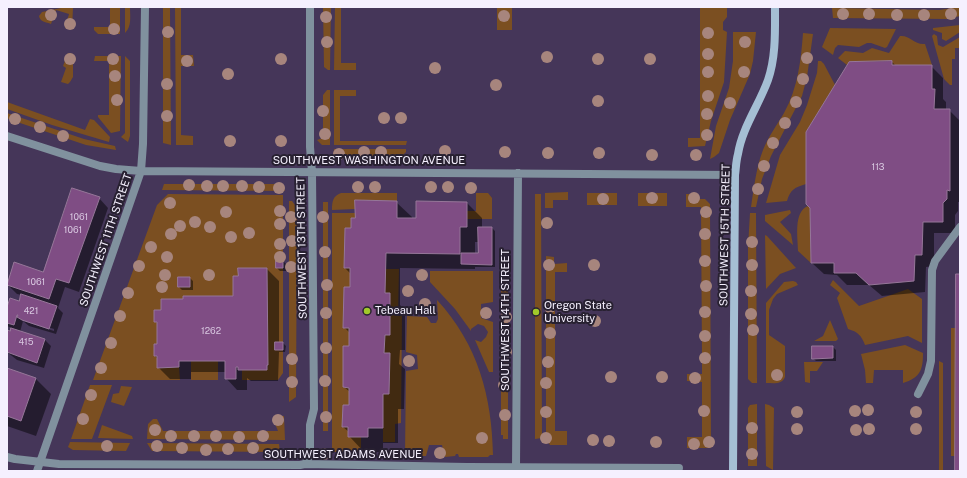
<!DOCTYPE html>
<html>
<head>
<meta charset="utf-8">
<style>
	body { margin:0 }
	#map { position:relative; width:967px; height:478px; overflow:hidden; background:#453659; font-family:"Public Sans",sans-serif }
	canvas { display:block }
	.frame { position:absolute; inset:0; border:8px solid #f5f0fe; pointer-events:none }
</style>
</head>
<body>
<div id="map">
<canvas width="967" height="478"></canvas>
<div class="frame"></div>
</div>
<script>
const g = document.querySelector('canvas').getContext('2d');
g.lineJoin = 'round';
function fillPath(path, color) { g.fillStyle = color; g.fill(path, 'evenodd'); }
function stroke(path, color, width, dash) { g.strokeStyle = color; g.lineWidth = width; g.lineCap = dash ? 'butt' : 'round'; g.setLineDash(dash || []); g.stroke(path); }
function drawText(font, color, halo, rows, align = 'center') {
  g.font = font + ' "Public Sans",sans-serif'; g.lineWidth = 4; g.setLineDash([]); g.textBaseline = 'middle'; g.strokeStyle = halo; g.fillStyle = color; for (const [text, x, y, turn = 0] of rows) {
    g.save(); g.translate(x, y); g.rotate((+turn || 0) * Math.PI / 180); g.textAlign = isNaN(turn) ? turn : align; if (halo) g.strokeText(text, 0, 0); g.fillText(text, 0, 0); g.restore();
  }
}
const green = new Path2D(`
	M66 7H72L73 8 72 29 65 28 69 14 56 10 51 24C46 22 40 22 39 16L42 12Z
	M110 7H120V34H98L94 30V27H110Z
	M125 7H130C130 17 132 26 125 33Z
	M163 7H170L171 145 163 143Z
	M175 7H181V55H193L194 66H181V135L193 136V145H176Z
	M323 7H331L330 70H328L324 67Z
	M335 7H341V63H356V70H334Z
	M497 7H512V30H497Z
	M700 7H727V17L723 22V30L727 32 724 82 711 121 705 146 688 147V138H700Z
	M960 7V16L947 19 833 18 832 8 939 10Z
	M960 25V32L946 41 942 39V33L933 30V28Z
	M830 28 896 29 887 47 885 48 871 43H867L859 47 838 45 835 48 833 55 822 47Z
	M733 32H756L753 61 750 74 730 120 719 153 714 157 710 159 716 126 729 88 733 61Z
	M803 33 813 34 807 77 802 96 771 156 762 179 756 207H751C754 188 756 168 763 150 768 137 777 125 784 113 798 88 801 60 803 33Z
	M934 34 937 36 938 45 943 47 960 37V48H955V59H952V85H950L944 79 932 36Z
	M900 36C910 35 914 45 925 44L932 65H892V61L849 62 847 65 838 58 845 51 863 53 872 48 889 53Z
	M68 53 73 54V77L70 82 68 84 61 82 66 68 63 66Z
	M95 56H121L120 131 111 133 98 117V115H109V61H94Z
	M125 56 130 61V136L128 142 121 137 125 133Z
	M818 61H821L824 64 835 85 806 132V184C795 187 790 190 787 201L766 203 780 155 800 122 807 105 817 73Z
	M327 90H330V145H322L317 140 323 138V95Z
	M334 90H356V96H340V141H407L406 145H334Z
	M7 102 85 130 90 119 94 120 110 137 109 142 52 125 7 109Z
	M7 113 84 139 115 146 116 150 86 145 11 120 7 118Z
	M334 149H406V152L402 156H339L338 162 335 164 333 161Z
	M164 184H280L285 191 162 190Z
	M568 192V200H553V208H545V193Z
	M341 193H397V201L355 200V209L332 210C332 201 333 196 341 193Z
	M476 193H488L492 198V219H467V211H476Z
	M587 193H617V205H587Z
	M638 193H667V206H638Z
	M168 194 283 195V260H276L277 268H283V342L275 343V350H283V373L278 380H242V370H267L268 365 267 268 238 276H233V296H183V299H161V310H154V322H157V344H154V356H157V368L179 367 180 380H93L157 205Z
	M535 194H541L542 438 535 439Z
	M686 194H695L696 199H705L710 204 711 448H687V437H702V382L687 381V374H702V360L701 207H686Z
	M289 201H292L297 208 296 397 289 402Z
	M323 202H328V431H323Z
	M808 206 810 208 811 263 798 251C798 238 793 212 808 206Z
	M790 210 791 213 780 222 791 234 793 245 765 221V215Z
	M332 213H355V218H351V228H345L344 268H350V287H344L343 328H349V346L343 387 349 388V405L343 406 342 427H348V437H361V456H344V452H332Z
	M750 213H756L757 383H752L748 379V247Z
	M765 235 767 236 796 268 780 274 766 289Z
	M546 256 554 257V264L567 263V272H555V431H567V445H550L546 439Z
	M385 269H399L398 316H402L401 423 395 424V442H383V394H389L390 353H384L385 335 390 334V294L385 293Z
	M430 271H493V302L481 304V318L493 322V372H489L475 340 481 342 486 337 488 332 484 326 478 324 471 329V331L455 309 430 282Z
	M501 272H508V439H503V435H501Z
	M833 280 859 306 908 289 922 299V343L908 336 865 345C861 335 858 332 848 329L837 298 840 293 830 285Z
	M793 281 796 282 798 285 777 294 773 299 769 310V335L785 346V377C782 385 773 383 766 383V303L784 282Z
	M437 300C478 344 492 397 493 455H490L488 457H459L458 454H456L455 456 445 457 442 445H429L426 456H408L407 454H405L406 371 418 369 417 355 406 352 407 316 427 317 431 323H436L438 319Z
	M830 320 838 339 836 341H814L823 336Z
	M951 328H956L955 456H951Z
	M905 345 923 353C923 370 920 378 903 383V370H874L873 383H866L865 370 861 354Z
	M191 361H218V380H191Z
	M939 361 943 363V470H939Z
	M804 362H823L817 371H810V383L805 382Z
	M90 385H112L92 439H71Z
	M121 386 132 387 124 406 111 402 113 394 119 393Z
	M757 404V466H748V408L750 405Z
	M765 404 769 405 774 408 773 470 766 466Z
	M279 416H284L285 440 147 439 148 424 153 419H157L163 431H278L273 419Z
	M102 425 132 436 133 439 98 438Z
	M70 442 130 443 126 451 73 450 68 447Z
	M147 443 279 444 280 452 152 451Z`);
const shadow = new Path2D(`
	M892 62 896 66H931L943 78V99L946 102V110H949L960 121V202H958V211L955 215V233H934V266L926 267 925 292 882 296 869 285H847L837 275 824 274 812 263Z
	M99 198 108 208 79 292 65 287 58 308 63 313 56 334 29 326 23 321 20 332 45 340 51 346 44 368 17 360 7 352V331L11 332 12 328 7 326V308L20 302 22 295 17 294 7 284 44 273ZM20 318 54 329V331L23 321Z
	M396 202 412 217V219H417L467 203 482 218V228H492L495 231V267H475V269L400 268V305L405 310V350H400L399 364 405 369 404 409H398V443H383V452H364L349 436V432L343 427 350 406V392L344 387 350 347V333L344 327 351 288V274L345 268 352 229 356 219ZM475 242H479V254H475Z
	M283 261 286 264V271H280L277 268Z
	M267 269 279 281V343H283L286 346 285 352H279L278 381H251L247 378V390H237L226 378V372H191V379H170L158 367V359L155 356 158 345V324L155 321 162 311 184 300 234 297 239 277Z
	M190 278 193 281V290H182L179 287Z
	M833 347 836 350V361H816L813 358Z
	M7 369 36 379 51 394 36 436 7 426Z`);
const building = new Path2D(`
	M892 61V65H932V89H935L934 109H950V191L947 190V199L943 203V222H923L922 255H915L914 281 869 285 856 273H834V263H811L810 208 806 204V132L849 62Z
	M72 188 100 197 69 283 56 279 49 299 7 285 14 262 43 272Z
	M355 200 397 201V218H416V201L467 202V227H460V254L386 253 385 293H390V335H385L384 353H390L389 394H383V428H368V437H348V427H342L343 405H349V388L343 387V346H349V328H343L344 287H350V268H344L345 228H351V218H355Z
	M478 227H492V265L461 264V253H478Z
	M276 260H283V268H276Z
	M238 268H267L268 365H267V370H238V367H236V379H225V361H179V367L157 368V356H154V344H157V322H154V310H161V299H183V296H233V276H238Z
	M956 274H960V471H955Z
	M178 277H190V287H178Z
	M21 294 57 306 49 329 22 320 17 317 18 315H17L14 325 7 323V307L10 298 19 301Z
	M11 328 45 339 37 363 7 352V330L10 331Z
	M275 342H283V350H275Z
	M812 346H833V358L812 359Z
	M7 368 36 378 21 421 7 416Z`);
const lane = new Path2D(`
	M918 394 928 374 931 361 932 270 935 261 960 227`);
const street = new Path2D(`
	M7 136 100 166 116 169 141 171 735 175
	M7 457 15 459 59 464 300 465 305 464 467 467 679 468
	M305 464 310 455V425L314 409 312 172 310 147V7
	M516 467 518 173
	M37 471 141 171 143 144 145 7`);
const secondary = new Path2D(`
	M733 471 735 175C736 168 736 161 738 154 742 128 759 105 768 80 776 57 775 31 775 7`);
const trees = [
	[843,14],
	[869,14],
	[951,14],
	[51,15],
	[897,15],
	[924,15],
	[504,16],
	[326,17],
	[70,24],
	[114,29],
	[168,32],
	[708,33],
	[327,42],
	[745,42],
	[708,54],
	[547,57],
	[807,58],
	[70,59],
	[113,59],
	[281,59],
	[598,59],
	[650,59],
	[187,61],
	[435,68],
	[708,72],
	[744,72],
	[228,74],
	[115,76],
	[803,79],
	[167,84],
	[496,85],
	[708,96],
	[117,100],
	[598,101],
	[796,102],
	[730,103],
	[323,111],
	[707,114],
	[167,116],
	[384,118],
	[401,118],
	[15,119],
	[785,123],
	[40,127],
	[325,134],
	[707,135],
	[63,136],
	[230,141],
	[281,141],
	[773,143],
	[445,151],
	[364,152],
	[381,152],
	[505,152],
	[548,153],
	[599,153],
	[339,154],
	[652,155],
	[696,155],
	[764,166],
	[189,185],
	[207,186],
	[223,186],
	[242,186],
	[259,187],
	[358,187],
	[375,187],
	[431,187],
	[448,187],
	[279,188],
	[471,188],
	[758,189],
	[652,198],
	[694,198],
	[603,199],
	[170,203],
	[280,211],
	[226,212],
	[706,212],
	[291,217],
	[323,217],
	[195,222],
	[547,223],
	[280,224],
	[180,226],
	[210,227],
	[249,233],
	[171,234],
	[705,234],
	[231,237],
	[292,241],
	[752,242],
	[280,244],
	[151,247],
	[325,252],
	[167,257],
	[280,257],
	[705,261],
	[549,265],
	[594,265],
	[752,265],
	[139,266],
	[291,267],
	[165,275],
	[209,275],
	[422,275],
	[327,285],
	[706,286],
	[162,287],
	[408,291],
	[751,291],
	[128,293],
	[425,304],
	[550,307],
	[705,312],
	[326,313],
	[486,313],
	[751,314],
	[120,316],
	[506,317],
	[595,321],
	[753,330],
	[550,333],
	[705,336],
	[111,343],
	[326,348],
	[506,352],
	[705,358],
	[292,359],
	[409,361],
	[548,362],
	[101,368],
	[777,375],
	[611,377],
	[662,377],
	[695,378],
	[325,381],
	[292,382],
	[546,383],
	[504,385],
	[91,395],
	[868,410],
	[704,411],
	[855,411],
	[546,412],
	[797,412],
	[916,412],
	[505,415],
	[326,417],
	[83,419],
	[278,420],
	[752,428],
	[797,429],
	[869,429],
	[916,429],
	[155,430],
	[856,430],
	[171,436],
	[194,436],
	[216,436],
	[263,436],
	[239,437],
	[482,438],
	[546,438],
	[593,440],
	[609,441],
	[656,442],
	[709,442],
	[694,444],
	[107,446],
	[157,446],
	[182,448],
	[253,448],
	[228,449],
	[206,450],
	[440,453],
	[324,454],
	[752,454]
];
const markers = [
	[367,311,4,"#a1c92a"],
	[536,312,4,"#a1c92a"]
];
const numberNames = [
	["113",878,167],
	["1061",79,217],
	["1061",73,230],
	["1061",36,282],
	["421",31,311],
	["1262",211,331],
	["415",26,342]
];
const streetNames = [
	["SOUTHWEST WASHINGTON AVENUE",369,161],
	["SOUTHWEST 15TH STREET",725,235,-89],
	["SOUTHWEST 11TH STREET",106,240,-71],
	["SOUTHWEST 13TH STREET",302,248,-91],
	["SOUTHWEST 14TH STREET",506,320,-90],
	["SOUTHWEST ADAMS AVENUE",343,455]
];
const poiNames = [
	["Oregon State",544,306],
	["University",544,319],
	["Tebeau Hall",375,311]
];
fillPath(green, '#7b4f21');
fillPath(shadow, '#0007');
fillPath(building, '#7f4d84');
stroke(building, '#967799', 1);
stroke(lane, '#80919e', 8);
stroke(street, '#80919e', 8);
stroke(secondary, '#a5bfd4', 8);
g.fillStyle = '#a7857d';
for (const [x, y] of trees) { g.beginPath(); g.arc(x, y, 6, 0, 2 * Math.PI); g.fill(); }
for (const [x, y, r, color] of markers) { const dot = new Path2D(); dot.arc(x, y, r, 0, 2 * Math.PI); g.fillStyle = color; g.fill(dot); stroke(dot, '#282131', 1.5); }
drawText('9px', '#d8c7e0', null, numberNames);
drawText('11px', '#f5f0fe', '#282131', streetNames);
drawText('11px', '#f5f0fe', '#282131', poiNames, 'left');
</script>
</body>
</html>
